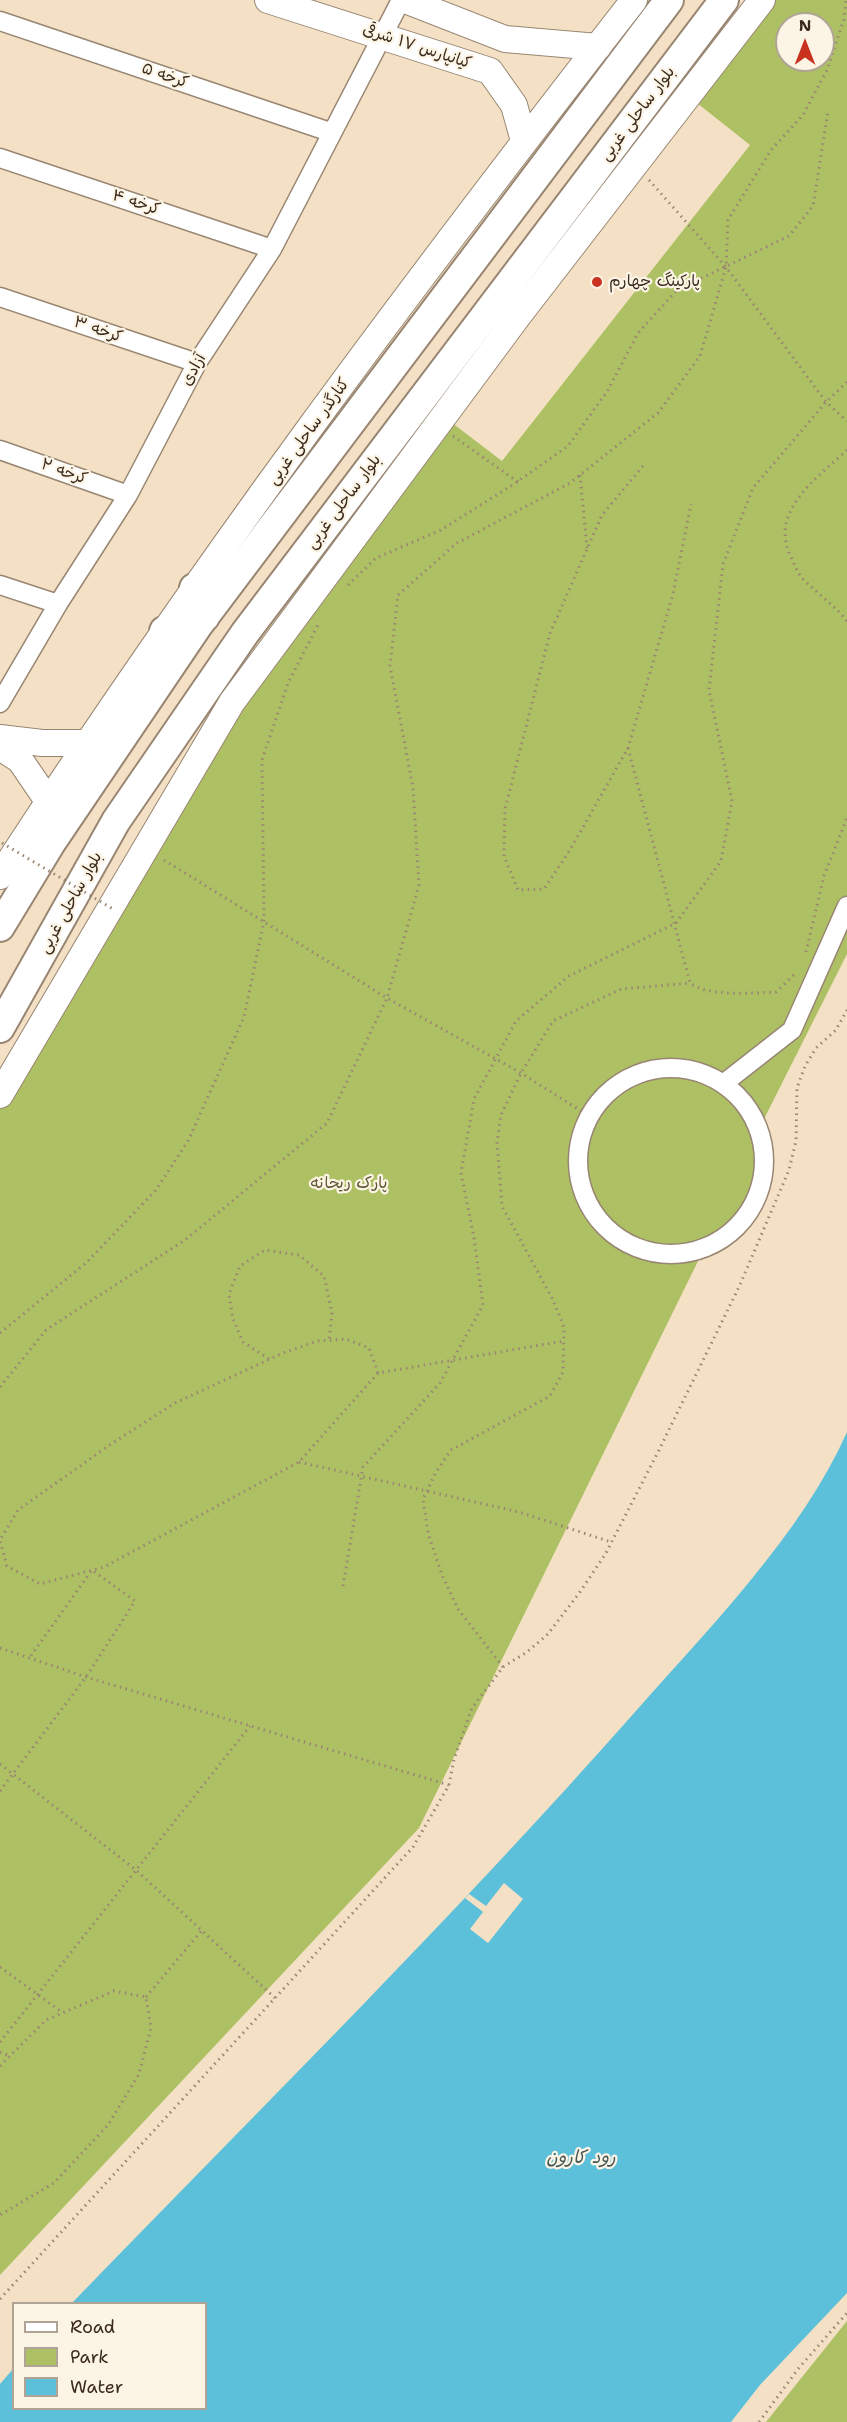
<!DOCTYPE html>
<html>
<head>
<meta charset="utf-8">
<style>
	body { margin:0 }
	#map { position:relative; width:847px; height:2422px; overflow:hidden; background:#f4e1c5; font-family:"Shantell Sans",sans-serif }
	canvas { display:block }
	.legend { position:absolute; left:12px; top:2302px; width:195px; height:108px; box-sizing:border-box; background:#fcf5e5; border:2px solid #afa495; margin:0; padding:8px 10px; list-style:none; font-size:18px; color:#3b2a1e }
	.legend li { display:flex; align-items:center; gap:12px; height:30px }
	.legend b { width:30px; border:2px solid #afa495 }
	.north { position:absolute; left:775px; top:12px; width:60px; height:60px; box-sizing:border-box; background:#fcf5e5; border:2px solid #afa495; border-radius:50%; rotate:0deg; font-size:16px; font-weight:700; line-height:24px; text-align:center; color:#3b2a1e }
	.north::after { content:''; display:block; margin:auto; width:21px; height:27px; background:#c8321e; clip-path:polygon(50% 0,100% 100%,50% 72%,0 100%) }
</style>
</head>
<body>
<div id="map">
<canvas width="847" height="2422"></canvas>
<ul class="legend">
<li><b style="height:8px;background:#fff"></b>Road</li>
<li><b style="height:16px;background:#aec064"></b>Park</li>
<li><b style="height:16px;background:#5dc0db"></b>Water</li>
</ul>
<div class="north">N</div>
</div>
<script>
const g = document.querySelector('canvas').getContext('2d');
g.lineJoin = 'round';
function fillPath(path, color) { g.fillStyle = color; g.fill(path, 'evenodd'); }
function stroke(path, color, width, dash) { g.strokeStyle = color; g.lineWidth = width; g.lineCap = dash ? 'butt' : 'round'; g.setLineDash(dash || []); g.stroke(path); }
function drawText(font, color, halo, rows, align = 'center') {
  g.font = font + ' "Shantell Sans","Playpen Sans Arabic",sans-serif'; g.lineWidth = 4.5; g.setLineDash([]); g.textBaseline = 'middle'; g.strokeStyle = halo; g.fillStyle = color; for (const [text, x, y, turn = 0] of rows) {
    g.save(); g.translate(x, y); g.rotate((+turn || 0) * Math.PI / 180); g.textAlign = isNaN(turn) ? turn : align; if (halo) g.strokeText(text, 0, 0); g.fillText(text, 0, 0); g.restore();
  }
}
const green = new Path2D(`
	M772 0H847V954L759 1129 753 1219 704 1249 419 1828 0 2275V1084L265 654 443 416 502 461 750 145 697 103ZM787 24H823V60H787Z
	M847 2321V2422H766Z`);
const water = new Path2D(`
	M847 1432V2293L760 2385 731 2422H0V2384L13 2369 14 2408H206V2304L72 2303C261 2108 455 1916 635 1712 709 1628 802 1534 847 1432Z`);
const pier = new Path2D(`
	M504 1883 523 1899 488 1943 470 1929 483 1912 465 1898 469 1894 486 1906Z`);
const path = new Path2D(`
	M649 180 726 267 826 402 847 421
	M453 436 518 482
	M847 450C816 479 767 512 792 559 795 566 798 574 803 579 818 594 834 605 847 621
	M643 466 602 515 550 633 505 809 504 856 518 890 544 889 570 850 628 748 673 594 691 504
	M580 475 587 548
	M348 585 376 558 441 530 514 484 568 446 608 390 638 333 677 290 789 236 813 206 828 111
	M628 748 690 983C708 997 753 993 776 992L797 972
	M164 860 387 998 521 1073 589 1116
	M806 952 824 876 847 818
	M0 1333 86 1263 156 1190 188 1141 244 1017 264 921 262 760 288 683 319 623
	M269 1359 243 1342 233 1319 229 1294 240 1266 265 1250 299 1255 324 1276 332 1313 329 1341
	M378 1373 369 1348 346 1339 318 1341 283 1353 175 1403 111 1444 18 1510 0 1540 7 1566 40 1584 104 1567 299 1462 378 1373 564 1341
	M0 1387 46 1330 185 1240 327 1123 387 998 419 885 413 788 390 666 398 595 457 543 570 483 658 413 700 356 726 267 728 220 771 150 803 115 827 70 844 19 846 0
	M299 1462 519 1512 611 1542
	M343 1586 363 1467 440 1383 483 1305 474 1238 461 1173 474 1099 516 1021 569 976 676 923 721 861 732 801 709 690 723 564 753 488 826 402 847 382
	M0 1648 86 1677 449 1785
	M503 1667 458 1609 442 1575 428 1533 423 1499 436 1472 451 1450 550 1396 563 1372 564 1327 553 1300 502 1206 497 1142 501 1115 521 1073 553 1021 621 989 690 983
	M0 1764 136 1870 275 1998
	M0 1791 86 1677 135 1601 92 1570 30 1657
	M0 1967 63 2013
	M146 1997 202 1930
	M0 2042 250 1726
	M0 2052 9 2056
	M0 2066 46 2020 114 1991 146 1997 151 2028 139 2074 108 2125 54 2183 0 2215
	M0 2299 413 1847 449 1785 454 1759 472 1708 503 1667 527 1652 548 1634 580 1592 606 1553 659 1450 739 1287 789 1170 796 1141 797 1088 805 1066 816 1048 836 1030 847 1010
	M759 2422 798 2369 847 2313`);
const street = new Path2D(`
	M0 21 330 132
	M0 158 272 249
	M0 297 197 363
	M0 450 128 495
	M0 585 58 604
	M0 703 58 604 128 495 197 363 272 249 401 0
	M578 1161a93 93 0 1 1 186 0a93 93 0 1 1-186 0Z
	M723 1084 792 1030 847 906`);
const secondary = new Path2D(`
	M268 0 490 71 514 105 524 141
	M405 0 505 39 598 47
	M0 738 42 743H86
	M0 747 20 760 48 801
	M0 876C196 573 413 284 634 0
	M0 1095 232 702 518 316 762 0`);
const primary = new Path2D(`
	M194 588 205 617
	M164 631 199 624
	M0 927 51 843 199 624 669 0
	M0 1028 116 821 245 633 724 0`);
const pathBridge = new Path2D(`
	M2 843 113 909`);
const markers = [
	[597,282,6,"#c8321e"]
];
const streetNames = [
	["کیانپارس ۱۷ شرقی",417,47,18],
	["کرخه ۵",165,76,19],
	["بلوار ساحلی غربی",638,114,-53],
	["کرخه ۴",136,203,18],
	["کرخه ۳",98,330,19],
	["آزادی",194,370,-61],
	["کنارگذر ساحلی غربی",309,432,-54],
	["کرخه ۲",64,472,20],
	["بلوار ساحلی غربی",344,502,-53],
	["بلوار ساحلی غربی",71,903,-61]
];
const poiNames = [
	["پارکینگ چهارم",609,282]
];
const parkNames = [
	["پارک ریحانه",349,1184]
];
const waterNames = [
	["رود کارون",581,2158]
];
fillPath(green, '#aec064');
fillPath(water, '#5dc0db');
fillPath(pier, '#f4e1c5');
stroke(street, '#988672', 21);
stroke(secondary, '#988672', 28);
stroke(primary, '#988672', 32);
stroke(path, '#988672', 3, [1.5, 4.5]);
stroke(street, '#fff', 18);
stroke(secondary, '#fff', 26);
stroke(primary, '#fff', 28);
stroke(pathBridge, '#988672', 3, [1.5, 4.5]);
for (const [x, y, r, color] of markers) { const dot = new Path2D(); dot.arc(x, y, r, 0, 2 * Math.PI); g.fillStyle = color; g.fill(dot); stroke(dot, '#fcf5e5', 2); }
drawText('16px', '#3b2a1e', '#fcf5e5', streetNames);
drawText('16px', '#3b2a1e', '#fcf5e5', poiNames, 'left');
drawText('16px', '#5e5733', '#fcf5e5', parkNames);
drawText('italic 18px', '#455757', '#fcf5e5', waterNames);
</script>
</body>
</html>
